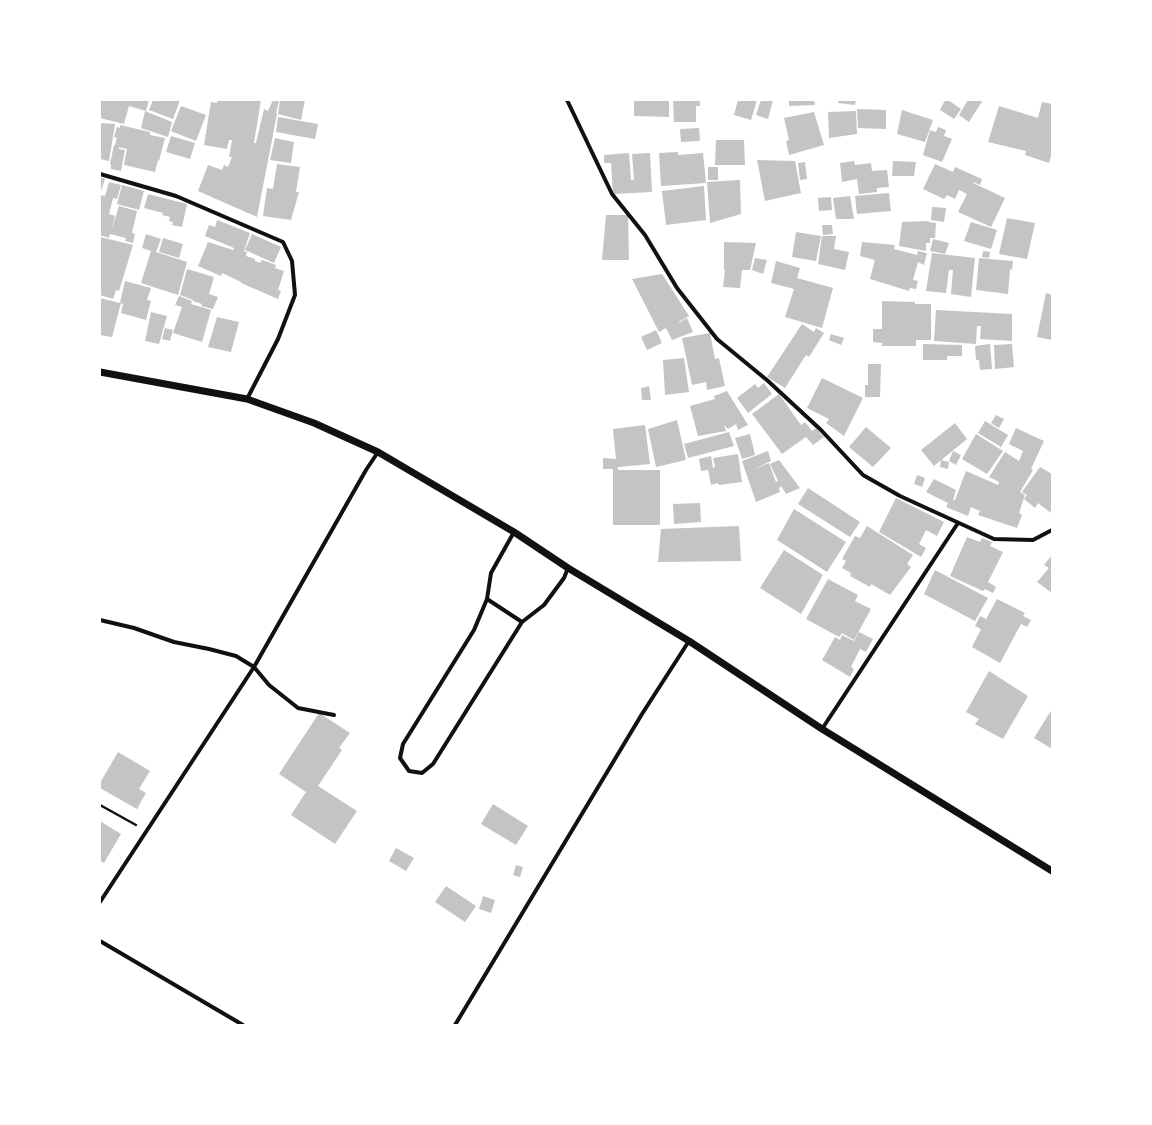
<!DOCTYPE html>
<html>
<head>
<meta charset="utf-8">
<style>
	body { margin:0 }
	#map { position:relative; width:1152px; height:1125px; overflow:hidden; background:#fff; font-family:Spectral,serif }
	canvas { display:block }
	.frame { position:absolute; inset:0; border:101px solid #fff; pointer-events:none }
</style>
</head>
<body>
<div id="map">
<canvas width="1152" height="1125"></canvas>
<div class="frame"></div>
</div>
<script>
const g = document.querySelector('canvas').getContext('2d');
g.lineJoin = 'round';
function fillPath(path, color) { g.fillStyle = color; g.fill(path, 'evenodd'); }
function stroke(path, color, width, dash) { g.strokeStyle = color; g.lineWidth = width; g.lineCap = dash ? 'butt' : 'round'; g.setLineDash(dash || []); g.stroke(path); }
const building = new Path2D(`
	M100 100H149L146 111 129 106 124 124 100 118Z
	M153 100H180L173 119 149 110Z
	M217 100H261L254 143H256L264 109 268 111 273 100 279 101 276 113 277 114 257 217 198 191 208 165 222 170 224 165 228 167 232 157H229L232 140H229L227 149 204 145 211 102 217 103Z
	M280 100H305L301 120 278 114Z
	M634 100H669V117L634 116Z
	M673 100H700V106H696V122H674Z
	M738 100H757L751 120 734 115Z
	M761 100H773L768 119 756 115Z
	M789 100H814L815 105 789 106Z
	M838 100H856L855 105 838 103Z
	M945 100H948L961 109 954 119 940 110Z
	M968 100H983L969 122 959 115Z
	M1042 102 1052 104V153L1049 163 1025 155 1026 151 988 142 999 106 1038 118Z
	M181 106 206 115 196 141 171 131Z
	M857 109 886 110V129L858 128Z
	M902 110 933 120 925 142 897 134Z
	M145 111 172 122 168 137 141 128Z
	M856 111 857 134 829 138 828 112Z
	M814 112 824 145 789 155 786 141 789 140 784 118Z
	M278 117 318 124 315 139 276 132Z
	M100 123 115 124 109 161 100 159Z
	M120 125 150 132V135L165 138 159 161 158 160 155 172 124 165 127 149 119 147V149L125 150 121 171 111 169V165L110 164 114 145H115L117 138 114 137 117 127 120 128Z
	M938 127 946 130 944 136 952 139 942 162 923 155 930 130 936 132Z
	M699 128 700 141 681 142 680 129Z
	M171 136 195 143 190 159 166 152Z
	M275 138 294 142 291 163 270 160Z
	M716 140H744L745 165H715Z
	M678 152V155L703 153 706 183 661 186 659 153Z
	M629 153 631 180H634L632 154 650 153 652 192 613 194 611 163H604V155Z
	M757 160 795 161 801 193 765 201Z
	M854 161 855 165 871 163 872 171 887 170 889 187 877 188V192L859 194 857 179 842 182 840 163Z
	M893 161 916 162 914 176H892Z
	M805 162 807 179 800 180 798 163Z
	M277 164 300 167 296 192H299L291 220 263 216 267 188 273 189Z
	M935 164 953 172 955 167 982 179 980 185 973 182V183L1005 198 991 227 958 212 967 194 959 190 955 199 947 195 944 199 923 189Z
	M708 167H718V180H708Z
	M100 177 105 179 100 194Z
	M740 180 741 214 710 223 707 182Z
	M109 182 121 185 117 199 113 198 109 214 115 216 111 232 119 206 137 211 132 233 135 234 133 243 125 241 126 238 110 234 109 238 100 235V195L105 196Z
	M122 185 144 191 139 210 117 204Z
	M704 186 706 220 666 225 662 191Z
	M889 193 891 211 857 214 855 196Z
	M148 194 187 204 182 227 172 225 173 222 169 221 170 217 162 215 163 213 144 208Z
	M850 196 854 219H836L833 198Z
	M831 197 832 210 819 211 818 198Z
	M932 207 946 208 944 222 931 220Z
	M606 215H628L629 260H602Z
	M1007 218 1035 223 1027 259 999 254Z
	M217 220 250 233 244 251 247 252 246 256 255 259V261L260 263 262 260 276 265 275 268 284 271 278 290 281 291 278 299 241 283V282L222 273 221 276 198 266 208 242 233 250 234 248 205 236 209 225 215 227Z
	M928 221 929 222 936 223 935 238H930V243H926V251L899 246 902 222Z
	M971 222 997 230 991 249 964 241Z
	M822 225H832L833 234 823 235Z
	M796 232 821 236 816 261 792 257Z
	M146 234 161 239 156 252 187 262 178 295 141 283 151 251 142 248Z
	M252 234 281 247 274 263 245 250Z
	M822 236H836L834 249 849 252 845 270 818 264Z
	M100 237 133 245 119 291 116 290 113 299 100 295Z
	M163 238 183 244 179 258 159 252Z
	M933 239 949 243 945 254 930 251Z
	M724 242 756 243 750 270H742L740 288 723 287 725 270H724Z
	M862 242 895 245 894 249 917 255 918 251 927 253 924 265 918 262 913 280 918 281 916 289 910 288 909 291 870 279 875 260 860 256Z
	M983 251 990 252 989 258 982 257Z
	M932 253 975 258 971 297 951 294 953 270H949L946 293 926 291Z
	M755 258 767 260 763 274 752 270Z
	M979 258 1013 261 1012 270 1010 269 1008 294 976 290Z
	M776 261 800 268 797 278 833 288 822 328 785 317 794 289 771 283Z
	M187 269 214 277 209 294 218 297 213 309 201 306 202 304 193 301V300L180 295Z
	M662 274 689 316 679 322V323L687 318 693 332 672 340 666 328 659 332 632 279Z
	M125 281 151 288 147 300 151 301 146 320 121 313 123 304 121 303 112 337 100 335 101 326H100V298L120 303Z
	M1046 293 1052 295V340L1037 337Z
	M179 296 192 301 191 304 211 310 202 342 173 333 182 307 175 305Z
	M882 301 915 302V304H931V340H916V346H882V343L873 342V329H882Z
	M936 310 1012 314V341L980 339 981 326H977L976 344 934 341Z
	M151 312 167 316 159 344 145 341Z
	M217 317 239 322 231 352 208 347Z
	M802 324 814 332 816 328 824 333 809 357 806 355 785 388 767 377Z
	M165 328 173 330 170 341 162 339Z
	M656 330 662 343 647 350 641 337Z
	M710 333 715 359 719 358 725 386 707 390 706 382 692 385 682 338Z
	M831 334 844 338 841 345 829 340Z
	M923 344 962 345V356H947V360H923Z
	M990 344 992 369 980 370 979 360H976L975 346Z
	M1012 344 1014 367 995 369 994 345Z
	M684 358 689 392 665 395 663 360Z
	M868 364H881L880 397H865V385H868Z
	M822 378 863 398 844 436 826 423 829 419 807 408Z
	M764 383 772 394 748 413 737 398 755 384 758 388Z
	M649 386 651 400H642L641 388Z
	M727 391 748 425 738 430 736 424 728 429 724 425 726 431 698 436 690 406 715 399 714 396Z
	M779 394 801 425 805 422 812 431 816 428 824 437 813 445 806 437 782 454 752 414Z
	M996 415 1004 419 999 428 991 423Z
	M677 420 686 460 656 467 648 429Z
	M985 421 1008 435 1001 447 978 433Z
	M955 423 967 439 934 466 921 450Z
	M645 425 650 464 618 467V470H660V525H613V469H603V458L616 459 613 429Z
	M866 427 891 448 873 467 849 447Z
	M1016 428 1044 441 1031 469 1033 470 1020 492 1025 495 1019 513 1022 515 1017 528 978 515 980 511 971 507 968 516 946 507 948 503 926 492 934 479 956 490 953 500H955L966 471 998 485 999 482 989 477 1005 452 1019 461 1023 451 1009 444Z
	M729 432 734 446 688 458 684 444Z
	M750 434 755 455 742 459 735 438Z
	M976 434 1003 451 987 474 962 459Z
	M768 451 771 461 752 470 769 463 776 482 778 481 770 464 779 460 800 488 786 494 781 486 779 488 780 492 756 502 742 461Z
	M953 451 961 455 956 465 949 461Z
	M738 454 742 482 719 485 718 483 711 485 708 470 701 471 699 459 711 456 713 468 715 467 713 458Z
	M941 460 949 462 948 469 940 467Z
	M1040 467 1052 474V512L1051 513 1038 503 1035 508 1024 499 1027 495 1022 492Z
	M917 475 925 478 922 487 914 484Z
	M808 488 860 522 850 537 798 504Z
	M896 498 944 522 937 536 926 530 919 544 926 548 921 557 879 532Z
	M700 503 701 522 674 524 673 504Z
	M794 509 846 542 827 572 777 540Z
	M739 526 741 561 658 562 661 529Z
	M867 526 913 555 907 564 911 567 890 595 871 584 870 587 850 576 851 573 842 568 846 561 842 559 855 536 860 538Z
	M967 537 980 542 982 538 992 542 990 546 1003 552 988 582 996 587 993 593 985 589 983 591 950 576Z
	M784 550 823 575 801 614 760 588Z
	M1052 555V593L1037 582 1049 568 1044 565Z
	M935 570 988 598 975 621 924 594Z
	M828 579 858 595 855 601 871 609 854 640 842 633 839 637 806 619Z
	M997 599 1025 613 1023 616 1031 620 1027 627 1021 624 1000 663 972 647 981 629 975 626 980 616 986 619Z
	M859 632 873 639 866 652 860 649 851 667 854 669 850 677 822 660 835 637 840 640 842 635 854 641Z
	M989 671 1028 696 1003 739 975 724 979 719 966 712Z
	M1052 709V749L1034 738Z
	M319 713 350 733 339 748 342 750 318 786 357 811 335 844 291 815 306 792 279 774Z
	M118 752 150 771 139 789 146 793 137 809 100 788V783Z
	M493 804 528 826 516 845 481 824Z
	M100 821 121 834 104 863 100 861Z
	M396 848 414 858 406 871 389 861Z
	M516 865 523 867 520 877 513 875Z
	M446 886 476 906 465 922 435 902Z
	M483 896 495 900 491 913 479 909Z`);
const path = new Path2D(`
	M100 805 136 825`);
const minor = new Path2D(`
	M567 100 612 194 645 235 677 288 717 339 768 381 821 430 863 475 900 496 994 539 1033 540 1052 530
	M100 174 176 196 283 242 292 261 295 295 278 339 247 399
	M514 532 491 573 487 599 474 630 403 744 400 758 409 771 422 773 433 764 522 622 544 605 564 578 568 568
	M487 599 522 622
	M100 620 134 628 174 642 209 649 236 656 254 667 269 685 298 708 334 715
	M822 729 958 523
	M100 902 254 667 366 470 378 452
	M100 941 243 1025
	M455 1025 642 714 689 641`);
const tertiary = new Path2D(`
	M100 372 247 399 314 423 378 452 514 532 568 568 689 641 822 729 1052 871`);
fillPath(building, '#c4c4c4');
stroke(path, '#111', 2.5);
stroke(minor, '#111', 4);
stroke(tertiary, '#111', 7);
</script>
</body>
</html>
